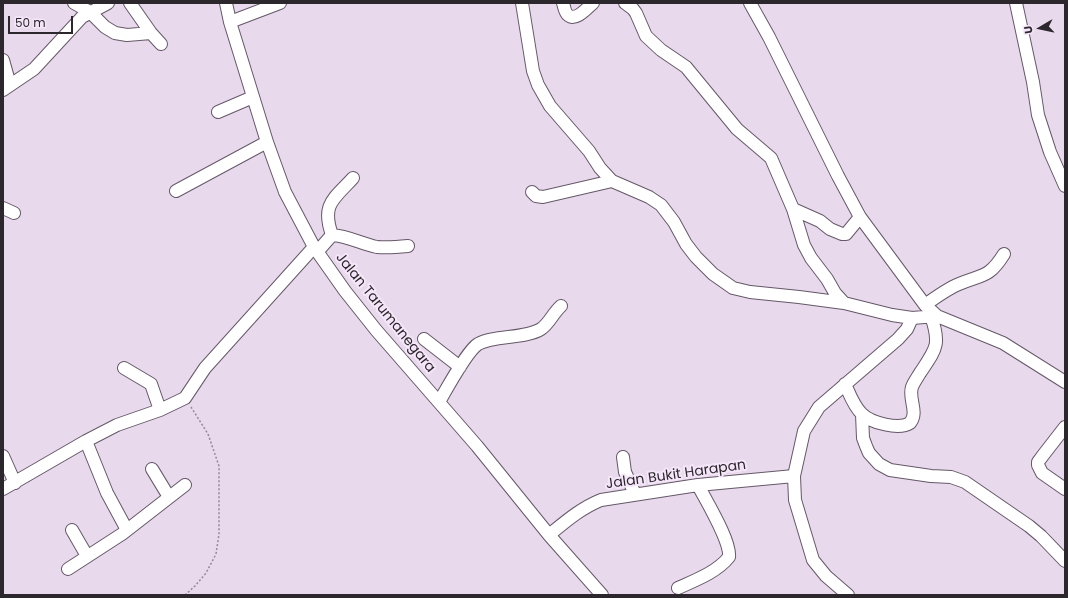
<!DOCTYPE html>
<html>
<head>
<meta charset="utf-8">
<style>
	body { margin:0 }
	#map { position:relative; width:1068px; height:598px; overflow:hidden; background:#e9d9ec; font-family:Poppins,sans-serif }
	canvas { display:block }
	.frame { position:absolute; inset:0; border:4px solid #2c272d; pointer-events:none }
	.north { position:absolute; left:1020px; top:8px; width:40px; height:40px; -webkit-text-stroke:3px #f6e6f9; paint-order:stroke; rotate:261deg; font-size:11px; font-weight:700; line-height:16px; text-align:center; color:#2c272d }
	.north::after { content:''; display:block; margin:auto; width:14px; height:18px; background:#2c272d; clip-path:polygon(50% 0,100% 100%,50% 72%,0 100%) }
	.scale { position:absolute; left:8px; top:16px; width:65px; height:18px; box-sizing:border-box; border:2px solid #2c272d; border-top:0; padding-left:5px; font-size:12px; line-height:14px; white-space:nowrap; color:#2c272d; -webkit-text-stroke:3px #f6e6f9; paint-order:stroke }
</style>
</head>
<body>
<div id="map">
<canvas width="1068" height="598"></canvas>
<div class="frame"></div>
<div class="north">U</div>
<div class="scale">50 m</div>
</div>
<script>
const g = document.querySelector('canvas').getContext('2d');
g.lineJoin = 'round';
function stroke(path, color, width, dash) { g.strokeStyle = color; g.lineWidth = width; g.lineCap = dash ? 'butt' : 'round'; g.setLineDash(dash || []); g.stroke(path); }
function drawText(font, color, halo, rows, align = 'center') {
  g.font = font + ' Poppins,sans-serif'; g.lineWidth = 4; g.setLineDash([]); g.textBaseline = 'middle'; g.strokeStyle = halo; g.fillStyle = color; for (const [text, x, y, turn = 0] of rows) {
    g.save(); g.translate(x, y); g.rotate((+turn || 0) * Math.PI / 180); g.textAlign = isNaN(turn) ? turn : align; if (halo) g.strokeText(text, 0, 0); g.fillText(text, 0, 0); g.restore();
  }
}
const path = new Path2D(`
	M185 595 195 586 206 573 216 554 219 534V466L208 434 191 407`);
const minor = new Path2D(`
	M74 3 90 12 105 27 115 33 127 35 151 33
	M130 3 151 33 161 44
	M226 3 230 22 267 142 285 192 314 247 345 291 376 330 477 446 549 535 602 595
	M522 3 533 71 538 85 550 106 589 151 600 168 612 181 649 197 661 205 674 222 686 244 696 257 713 274 733 288 750 292 799 297 844 303 892 315 912 318 937 316
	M563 3C564 6 565 13 568 15 576 22 588 7 593 3
	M625 3 633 9 636 13 646 36 661 50 686 67 737 129 771 158 793 209 804 245 811 258 827 279 835 293 844 303
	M750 3 769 37 838 176 860 217 925 305 937 316 1003 343 1065 382
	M1016 3 1033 82 1038 115 1050 152 1065 186
	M230 22 280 3
	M3 60 10 85
	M3 90 34 69 82 17 108 3
	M218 112 253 97
	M176 191 267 142
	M532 192 536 196 543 197 612 181
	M3 208 14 213
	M793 209 820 221 830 229 842 234H846L860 217
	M332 235C348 236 362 244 377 247 388 248 398 247 408 246
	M317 252 332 235C321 204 334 199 353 178
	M925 305C936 297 947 289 959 284 983 274 989 278 1004 254
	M424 339 460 367
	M124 368 151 384 160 410
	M845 384C849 393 854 407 862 414 871 423 899 430 910 423 919 412 908 399 912 387 914 382 917 378 920 373 936 349 941 345 931 316
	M439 402C446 390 467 351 478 344 494 335 525 339 541 329 549 324 553 313 561 306
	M862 414 863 438 866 446 869 453 879 464 890 470 931 476 951 477 965 482 1029 526 1041 536 1065 561
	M1065 427 1044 454 1038 462V465L1042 473 1065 489
	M86 441 107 493 127 530
	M3 456 15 483
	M623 457 625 472 635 494
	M152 469 169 497
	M3 489 86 441 117 425 160 410 185 398 205 368 314 247
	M72 530 87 556
	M549 535C565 522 581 508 601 500L698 485 794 476
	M68 569 122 534 185 485
	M678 588C696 580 717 572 729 557 731 541 706 501 698 485
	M848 595 826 576 813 560 795 500 794 476 804 431 819 407 898 339 907 329 912 318`);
const streetNames = [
	["Jalan Tarumanegara",385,313,51],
	["Jalan Bukit Harapan",676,475,-8]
];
stroke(minor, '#655868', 14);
stroke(path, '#948997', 1.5, [2, 2]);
stroke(minor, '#fff', 12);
drawText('14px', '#2c272d', '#f6e6f9', streetNames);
</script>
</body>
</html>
